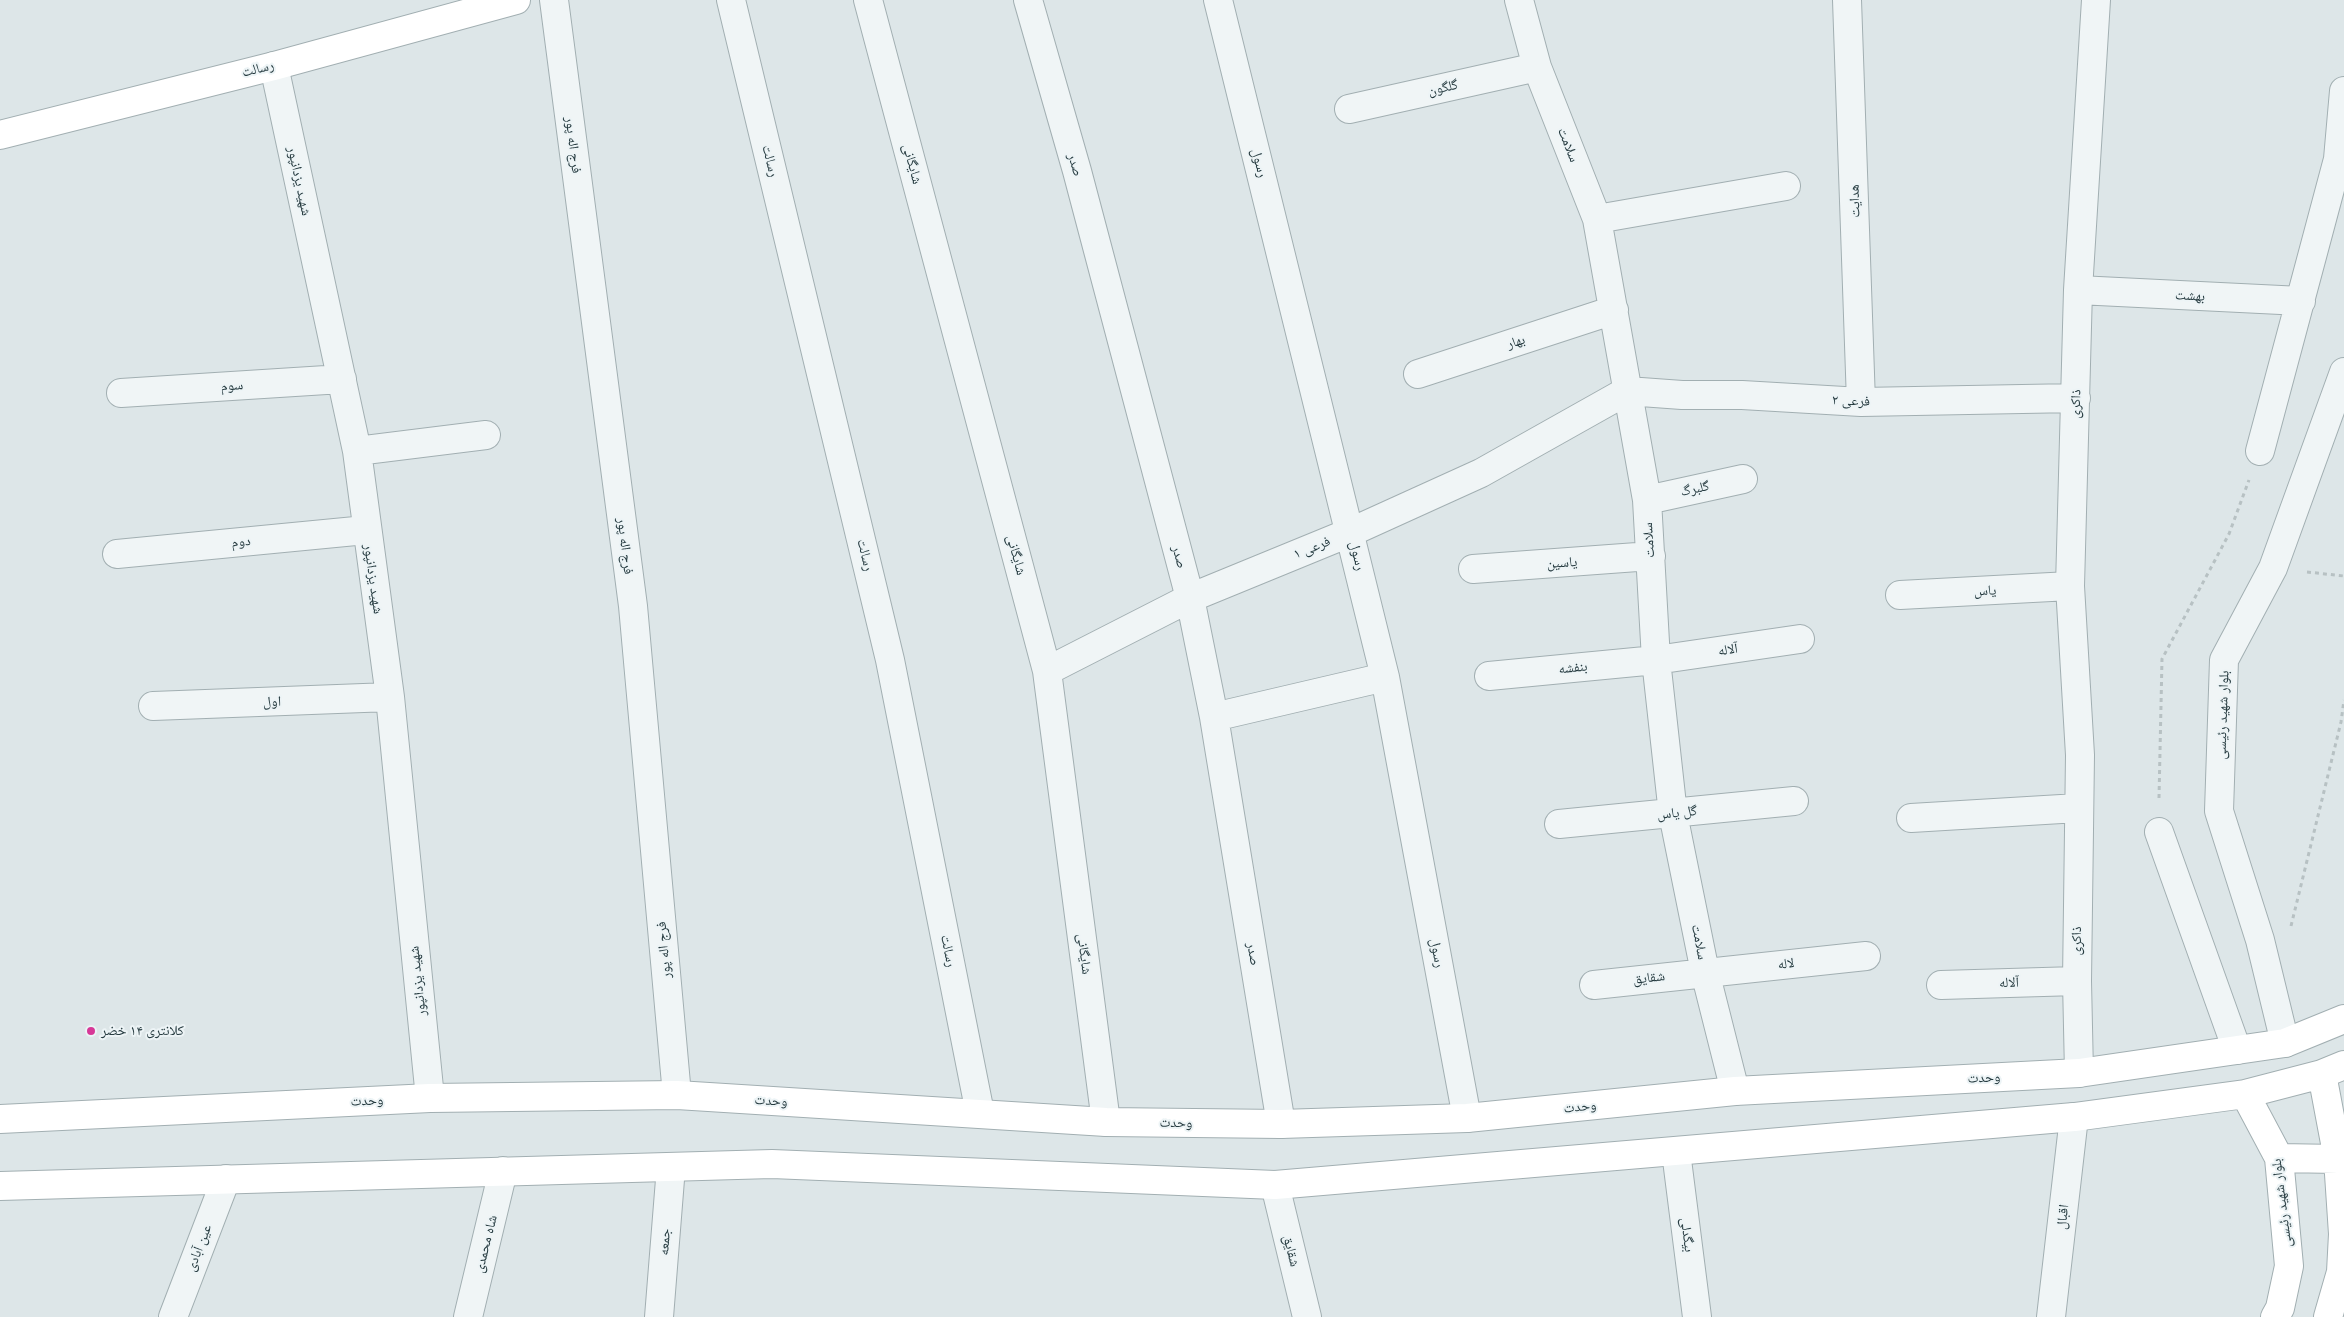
<!DOCTYPE html>
<html>
<head>
<meta charset="utf-8">
<style>
	body { margin:0 }
	canvas { display:block; background:#dde6e8 }
</style>
</head>
<body>
<canvas width="2344" height="1317"></canvas>
<script>
const g = document.querySelector('canvas').getContext('2d');
g.lineJoin = 'round';
function stroke(path, color, width, dash) { g.strokeStyle = color; g.lineWidth = width; g.lineCap = dash ? 'butt' : 'round'; g.setLineDash(dash || []); g.stroke(path); }
function drawText(font, color, halo, rows, align = 'center') {
  g.font = font + ' "Noto Sans","Noto Naskh Arabic",sans-serif'; g.lineWidth = 4; g.setLineDash([]); g.textBaseline = 'middle'; g.strokeStyle = halo; g.fillStyle = color; for (const [text, x, y, turn = 0] of rows) {
    g.save(); g.translate(x, y); g.rotate((+turn || 0) * Math.PI / 180); g.textAlign = isNaN(turn) ? turn : align; if (halo) g.strokeText(text, 0, 0); g.fillText(text, 0, 0); g.restore();
  }
}
const path = new Path2D(`
	M2307 572 2344 576
	M2159 798 2162 659 2229 534 2249 480
	M2291 926 2341 722 2344 700`);
const street = new Path2D(`
	M554 0 633 606 677 1095
	M731 0 890 660 980 1113
	M868 0 1047 671 1106 1122
	M1028 0 1077 171 1190 598 1214 717 1281 1124
	M1218 0 1385 677 1467 1118
	M1519 0 1537 67 1597 219 1647 500 1656 660 1673 814 1705 972 1735 1091
	M1847 0 1861 402
	M274 66 357 451 390 697 430 1098
	M1349 109 1537 67
	M1597 219 1786 186
	M2078 290 2301 301
	M1418 374 1614 310
	M121 393 342 379
	M357 451 486 435
	M2260 451 2338 159 2344 91
	M1647 500 1743 479
	M117 554 366 530
	M1473 569 1651 556
	M1900 595 2070 586
	M1047 671 1190 598 1351 532 1481 473 1627 391 1682 395H1742L1861 402 2076 398
	M1489 676 1656 660 1800 639
	M153 706 390 697
	M1214 717 1385 677
	M1911 818 2078 808
	M1559 824 1794 801
	M2159 832 2237 1050
	M1594 985 1866 956
	M1941 985 2077 981
	M2285 1043 2260 940 2219 811 2224 660 2273 568 2344 372
	M2079 1073 2077 981 2080 755 2070 586 2078 290 2096 0
	M1676 1152 1697 1317
	M1275 1185 1307 1317
	M173 1317 226 1179
	M468 1317 503 1171
	M659 1317 671 1167
	M2051 1317 2074 1117`);
const secondary = new Path2D(`
	M0 135 274 66 516 0
	M2322 1074 2338 1159 2343 1234 2341 1272 2328 1317
	M2245 1094 2279 1158 2289 1266 2280 1308 2275 1317
	M0 1119 430 1098 677 1095 1106 1122 1281 1124 1467 1118 1735 1091 2079 1073 2285 1043 2344 1019
	M2279 1158 2338 1159
	M0 1186 772 1164 1275 1185 2074 1117 2245 1094 2322 1074 2344 1065`);
const markers = [
	[91,1031,5,"#d73897"]
];
const streetNames = [
	["رسالت",258,69,-14],
	["گلگون",1443,88,-13],
	["فرج اله پور",573,145,83],
	["سلامت",1568,145,68],
	["رسالت",770,161,76],
	["رسول",1259,163,76],
	["شایگانی",912,164,75],
	["صدر",1075,165,74],
	["شهید یزدانپور",299,181,78],
	["هدایت",1855,201,-92],
	["بهشت",2190,296,3],
	["بهار",1516,342,-18],
	["سوم",232,386,-4],
	["فرعی ۲",1851,401,2],
	["ذاکری",2076,404,-88],
	["گلبرگ",1695,489,-12],
	["سلامت",1649,540,-94],
	["دوم",241,542,-6],
	["فرج اله پور",625,546,83],
	["فرعی ۱",1312,548,-22],
	["رسالت",865,555,76],
	["شایگانی",1016,555,75],
	["رسول",1357,556,77],
	["صدر",1179,557,75],
	["یاسین",1562,563,-4],
	["شهید یزدانپور",373,579,82],
	["یاس",1985,591,-3],
	["آلاله",1728,650,-8],
	["بنفشه",1573,668,-6],
	["اول",272,702,-2],
	["بلوار شهید رئیسی",2223,715,-88],
	["گل یاس",1677,813,-6],
	["ذاکری",2077,941,-90],
	["سلامت",1699,942,79],
	["فرج اله پور",664,950,-95],
	["رسالت",948,951,79],
	["رسول",1437,953,79],
	["شایگانی",1084,954,83],
	["صدر",1253,954,81],
	["لاله",1786,964,-6],
	["شقایق",1649,978,-7],
	["شهید یزدانپور",418,981,-96],
	["آلاله",2009,983,-2],
	["وحدت",1984,1078,-3],
	["وحدت",367,1101,-3],
	["وحدت",771,1101,3],
	["وحدت",1580,1107,-6],
	["وحدت",1176,1123,1],
	["بلوار شهید رئیسی",2282,1203,-97],
	["اقبال",2063,1217,-83],
	["بیگدلی",1687,1235,83],
	["جمعه",665,1242,-86],
	["شاه محمدی",486,1244,-76],
	["عین آبادی",199,1248,-69],
	["شقایق",1291,1251,76]
];
const poiNames = [
	["کلانتری ۱۴ خضر",101,1031]
];
stroke(street, '#a2afb2', 30);
stroke(secondary, '#a2afb2', 30);
stroke(path, '#b7c1c3', 3, [4, 4]);
stroke(street, '#f0f5f6', 28);
stroke(secondary, '#fff', 28);
for (const [x, y, r, color] of markers) { const dot = new Path2D(); dot.arc(x, y, r, 0, 2 * Math.PI); g.fillStyle = color; g.fill(dot); stroke(dot, '#edf4f6', 2); }
drawText('14px', '#263b40', '#edf4f6', streetNames);
drawText('14px', '#263b40', '#edf4f6', poiNames, 'left');
</script>
</body>
</html>
